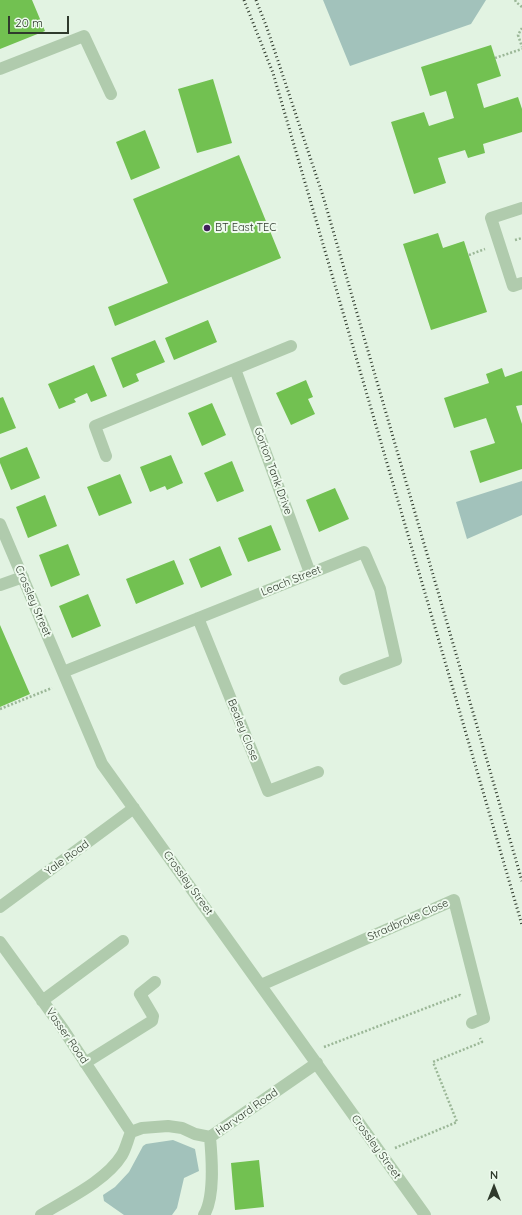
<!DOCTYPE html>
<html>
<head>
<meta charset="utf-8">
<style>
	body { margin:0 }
	#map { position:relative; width:522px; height:1215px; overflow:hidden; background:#e2f3e2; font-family:Quicksand,sans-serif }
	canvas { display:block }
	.north { position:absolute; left:474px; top:1167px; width:40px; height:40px; -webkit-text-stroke:3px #eefaee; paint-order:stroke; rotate:0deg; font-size:11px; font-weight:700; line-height:16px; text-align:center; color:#2f3a2c }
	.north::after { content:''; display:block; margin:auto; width:14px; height:18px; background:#2f3a2c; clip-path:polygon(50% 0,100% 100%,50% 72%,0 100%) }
	.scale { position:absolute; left:8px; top:16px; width:61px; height:18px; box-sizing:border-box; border:2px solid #2f3a2c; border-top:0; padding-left:5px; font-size:12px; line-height:14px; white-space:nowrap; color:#2f3a2c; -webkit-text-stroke:3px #eefaee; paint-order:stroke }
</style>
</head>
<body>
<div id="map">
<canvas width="522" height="1215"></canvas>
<div class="north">N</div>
<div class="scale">20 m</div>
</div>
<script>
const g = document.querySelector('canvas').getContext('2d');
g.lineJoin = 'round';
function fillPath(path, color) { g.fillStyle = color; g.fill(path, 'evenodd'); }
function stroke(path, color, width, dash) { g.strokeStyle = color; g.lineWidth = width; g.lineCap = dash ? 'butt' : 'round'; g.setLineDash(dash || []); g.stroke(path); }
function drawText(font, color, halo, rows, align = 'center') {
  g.font = font + ' Quicksand,sans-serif'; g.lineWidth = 4; g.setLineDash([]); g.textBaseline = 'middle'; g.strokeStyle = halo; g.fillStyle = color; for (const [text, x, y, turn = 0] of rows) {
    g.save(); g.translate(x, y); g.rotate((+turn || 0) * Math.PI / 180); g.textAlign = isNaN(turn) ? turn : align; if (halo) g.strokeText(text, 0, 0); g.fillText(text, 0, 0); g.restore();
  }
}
const green = new Path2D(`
	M323 0H486L471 24 350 66Z
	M522 481V515L467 539 456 502Z
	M173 1140 195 1149 199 1171 184 1178 177 1208 172 1215H124L104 1201 103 1195 115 1187 129 1172 143 1146 146 1144Z`);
const building = new Path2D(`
	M0 0H32L45 31 0 49Z
	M491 45 501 76 477 84 484 108 518 97 522 109V132L483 144 485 153 468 158 465 150 438 158 446 183 414 194 391 122 424 112 429 126 454 118 446 91 430 96 421 67Z
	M213 79 232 143 197 153 178 89Z
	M145 130 160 168 131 180 116 142Z
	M239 155 281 258 115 326 108 307 168 283 133 199Z
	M438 233 443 248 464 241 487 312 431 330 403 244Z
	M208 320 217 342 174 360 165 338Z
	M155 340 165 362 136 374 139 381 123 388 111 358Z
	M94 365 107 396 91 402 87 393 74 399 76 402 59 409 48 384Z
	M502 368 505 377 522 371V405L516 406 522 424V469L480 483 470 451 495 443 486 418 454 428 444 398 489 383 486 374Z
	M306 380 313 397 308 399 315 414 291 425 276 393Z
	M3 397 16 428 0 434V398Z
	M212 403 226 435 202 446 188 413Z
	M27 447 40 478 11 490 0 463V458Z
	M171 455 183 483 167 490 165 486 150 492 140 467Z
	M232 461 244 491 217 502 204 473Z
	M120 474 132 503 99 516 87 487Z
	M335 488 349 519 319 532 306 500Z
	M45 495 57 526 28 538 16 507Z
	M271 525 281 550 248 562 238 538Z
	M68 544 80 575 51 587 39 555Z
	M220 546 232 575 201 588 189 559Z
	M174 560 184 584 136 604 126 579Z
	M88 594 101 626 72 638 59 606Z
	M0 625 30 694 0 707Z
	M259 1160 264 1207 235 1210 231 1163Z`);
const path = new Path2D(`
	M515 0 516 2 522 7
	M522 28 518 35 522 47
	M495 58 522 49
	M515 240 522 238
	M469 255 485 249
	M0 709 52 688
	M324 1047 460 995 461 997
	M395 1148 457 1122 433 1062 482 1042 480 1038`);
const minor = new Path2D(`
	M0 69 84 36 111 94
	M522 208 491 218 513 286 522 283
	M235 369 310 573
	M106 456 95 426 291 346
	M0 524 102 764 425 1215
	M0 585 23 577
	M198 618 268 791 318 772
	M63 672 364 552 380 589 396 660 345 679
	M0 907 134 808
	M0 942 63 1029 131 1132
	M261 985 454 900 484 1018 472 1023
	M42 1001 123 941
	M85 1063 152 1021 153 1016 140 994 155 982
	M41 1215C67 1199 106 1181 122 1155 126 1148 128 1139 131 1132L142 1128 168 1126 182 1128 195 1134 210 1137 317 1063
	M204 1215C215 1197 212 1159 210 1137`);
const rail = new Path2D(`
	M244 0 273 73 522 925
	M256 0 267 28 323 196 522 881`);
const markers = [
	[207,228,4,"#40225a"]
];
const poiNames = [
	["BT East TEC",215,228]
];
const streetNames = [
	["Gorton Tank Drive",273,471,70],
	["Leach Street",291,581,-22],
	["Crossley Street",33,601,67],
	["Bealey Close",243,730,68],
	["Yale Road",67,858,-36],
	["Crossley Street",188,883,54],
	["Stradbroke Close",408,920,-24],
	["Vasser Road",67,1036,55],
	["Harvard Road",247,1112,-35],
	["Crossley Street",376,1147,54]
];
fillPath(green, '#a2c2bb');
fillPath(building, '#72c151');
stroke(path, '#9bb797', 2.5, [2, 2]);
stroke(minor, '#b0cbad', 12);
stroke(rail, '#2f3a2c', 3, [1, 3]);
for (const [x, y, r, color] of markers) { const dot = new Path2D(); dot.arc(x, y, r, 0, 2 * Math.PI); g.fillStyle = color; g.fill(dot); stroke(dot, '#eefaee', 1.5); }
drawText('11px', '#2f3a2c', '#eefaee', poiNames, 'left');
drawText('11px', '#2f3a2c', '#eefaee', streetNames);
</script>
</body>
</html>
